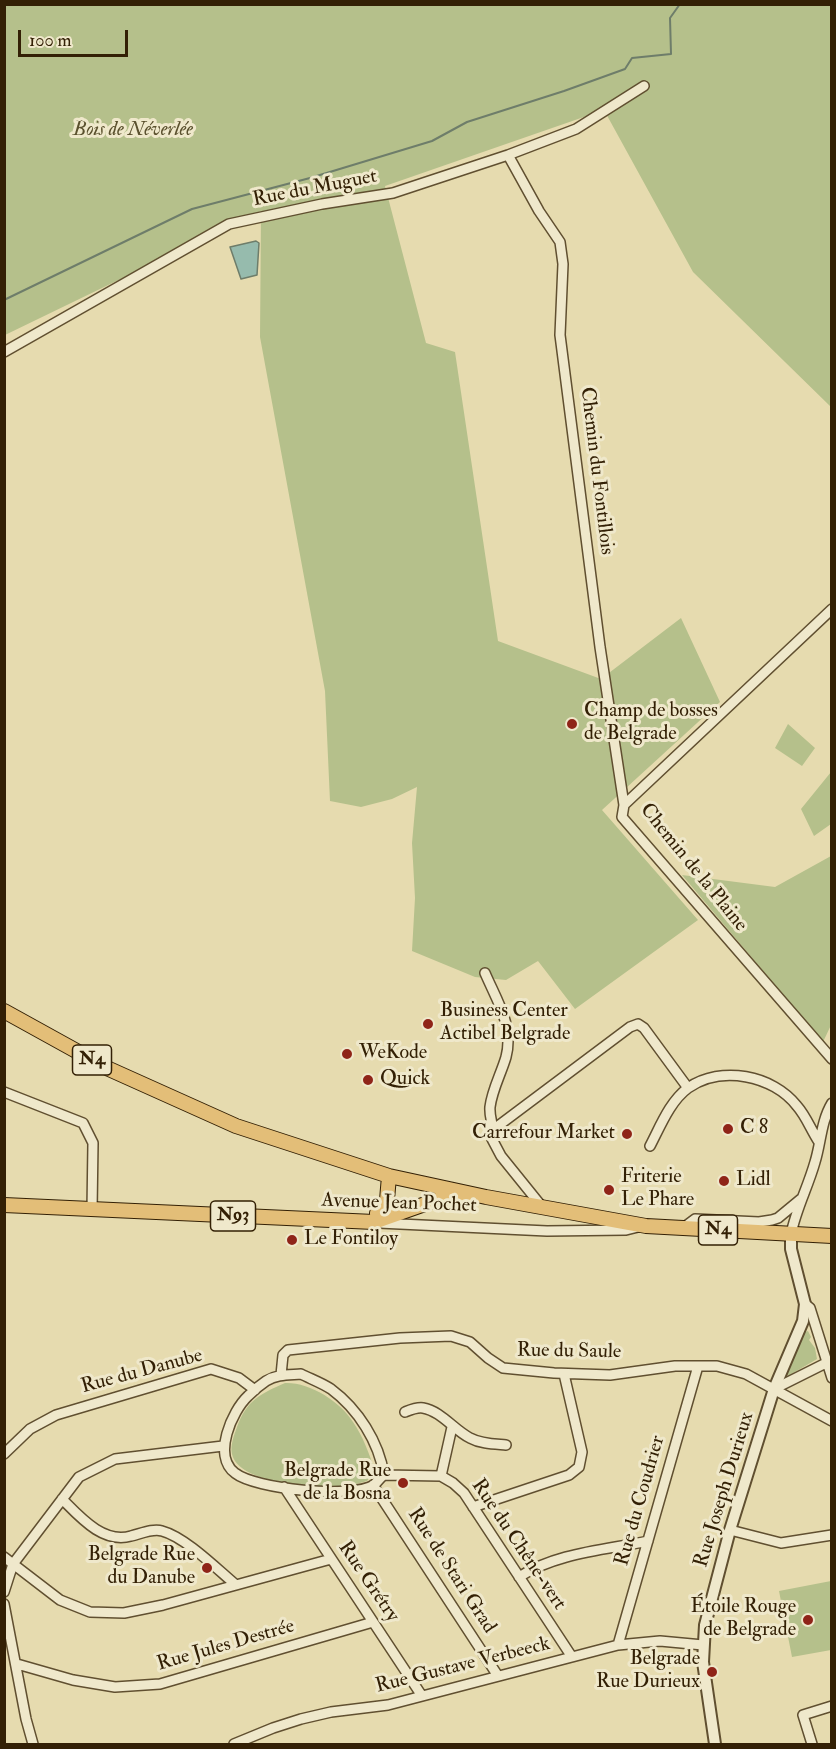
<!DOCTYPE html>
<html>
<head>
<meta charset="utf-8">
<style>
	body { margin:0 }
	#map { position:relative; width:836px; height:1749px; overflow:hidden; background:#e6dbaf; font-family:"IM FELL Double Pica",serif }
	canvas { display:block }
	.frame { position:absolute; inset:0; border:6px solid #332005; pointer-events:none }
	.scale { position:absolute; left:18px; top:30px; width:110px; height:27px; box-sizing:border-box; border:3px solid #332005; border-top:0; padding-left:8px; font-size:18px; line-height:21px; white-space:nowrap; color:#332005; -webkit-text-stroke:4px #efe8cb; paint-order:stroke }
</style>
</head>
<body>
<div id="map">
<canvas width="836" height="1749"></canvas>
<div class="frame"></div>
<div class="scale">100 m</div>
</div>
<script>
const g = document.querySelector('canvas').getContext('2d');
g.lineJoin = 'round';
function fillPath(path, color) { g.fillStyle = color; g.fill(path, 'evenodd'); }
function stroke(path, color, width, dash) { g.strokeStyle = color; g.lineWidth = width; g.lineCap = dash ? 'butt' : 'round'; g.setLineDash(dash || []); g.stroke(path); }
function drawText(font, color, halo, rows, align = 'center') {
  g.font = font + ' "IM FELL Double Pica",serif'; g.lineWidth = 6; g.setLineDash([]); g.textBaseline = 'middle'; g.strokeStyle = halo; g.fillStyle = color; for (const [text, x, y, turn = 0] of rows) {
    g.save(); g.translate(x, y); g.rotate((+turn || 0) * Math.PI / 180); g.textAlign = isNaN(turn) ? turn : align; if (halo) g.strokeText(text, 0, 0); g.fillText(text, 0, 0); g.restore();
  }
}
const green = new Path2D(`
	M5 5H831V407L693 272 604 110 385 186 426 343 455 352 498 641 601 679 681 618 720 702 602 810 698 920 575 1009 538 961 506 980 475 977 412 951 415 898 412 843 417 787 392 799 361 807 330 801 325 691 260 337 261 211 5 335Z
	M788 724 815 748 802 766 775 748Z
	M831 772V824L814 836 801 809Z
	M831 856 832 1023 823 1042 682 875 775 887Z
	M808 1331 811 1337 809 1340 815 1348 817 1359 788 1376 787 1375 805 1332Z
	M285 1383C309 1382 340 1401 353 1422 363 1436 369 1454 375 1470L367 1481C360 1483 352 1485 345 1486 319 1488 239 1485 232 1454 230 1446 234 1435 237 1427 247 1400 260 1394 285 1383Z
	M831 1581V1650L792 1657 779 1591Z`);
const water = new Path2D(`
	M256 241 259 243 257 275 241 279 230 247Z`);
const stream = new Path2D(`
	M4 300 192 209 310 178 432 141 467 122 564 91 625 69 632 58 671 54 670 18 680 4`);
const minor = new Path2D(`
	M508 155 539 211 560 242 563 264 560 335 600 647 624 805 622 817 832 1059
	M4 352 229 224 322 204 393 193 508 155 576 129 644 86
	M624 805 832 609
	M485 973C497 1001 514 1026 506 1057 501 1074 492 1090 490 1107 489 1119 495 1126 492 1139L501 1156 543 1208
	M4 1092 83 1123 93 1143 92 1210
	M494 1129 630 1027 638 1024 644 1028 688 1088
	M650 1146C660 1127 670 1101 688 1088 721 1065 773 1075 797 1106 806 1116 811 1130 819 1142
	M379 1223 547 1231 626 1230 638 1227
	M683 1228 695 1219 759 1222 772 1220 778 1218 801 1199
	M791 1234C796 1209 808 1187 815 1162 821 1143 821 1121 832 1103
	M805 1304 810 1308 832 1378
	M301 1374C311 1379 322 1383 331 1389 358 1409 379 1442 384 1475 380 1478 377 1482 374 1485 351 1499 255 1489 235 1473 212 1456 232 1411 248 1396 253 1391 260 1385 266 1381 277 1374 289 1375 301 1374Z
	M281 1375 283 1355 288 1350 400 1338 451 1336 470 1342 488 1358 503 1368 554 1373 610 1375 675 1366H717L746 1374 832 1421
	M774 1389 826 1363
	M405 1412C410 1410 417 1407 423 1408 441 1411 454 1430 470 1438 481 1444 494 1444 506 1445
	M4 1454 30 1429 56 1415 211 1369 239 1378 255 1390
	M384 1475 441 1476 453 1483 464 1493 572 1657
	M441 1476 452 1427
	M373 1485 498 1676
	M284 1487 422 1696
	M62 1499C80 1517 103 1544 131 1536 140 1534 153 1528 162 1531 185 1537 217 1569 236 1585
	M473 1507 569 1475 579 1467 582 1452 564 1374
	M730 1530 781 1543 832 1535
	M4 1557 60 1600 90 1612 124 1613 163 1605 331 1559
	M519 1577C556 1553 605 1550 648 1541
	M4 1592 13 1564 79 1477 115 1459 223 1446
	M4 1604 26 1719 33 1744
	M618 1645 698 1366
	M17 1664 73 1680 115 1687 160 1684 373 1622
	M234 1744 273 1728 301 1719 331 1712 388 1705 618 1645 660 1641 703 1645
	M812 1744 803 1715 832 1706`);
const tertiary = new Path2D(`
	M715 1744 703 1662 705 1625 730 1530 774 1389 803 1321 805 1304 791 1249V1234`);
const primary = new Path2D(`
	M4 1011 109 1069 236 1126 389 1176 486 1197 646 1226 832 1236
	M4 1205 374 1222 445 1197 458 1199
	M377 1213 387 1200 389 1176`);
const markers = [
	[572,724,6,"#8f2418"],
	[428,1024,6,"#8f2418"],
	[347,1054,6,"#8f2418"],
	[368,1080,6,"#8f2418"],
	[728,1129,6,"#8f2418"],
	[627,1134,6,"#8f2418"],
	[724,1181,6,"#8f2418"],
	[609,1190,6,"#8f2418"],
	[292,1240,6,"#8f2418"],
	[403,1483,6,"#8f2418"],
	[207,1568,6,"#8f2418"],
	[808,1620,6,"#8f2418"],
	[712,1672,6,"#8f2418"]
];
const shields = [
	[92,1060,39],
	[233,1216,45],
	[718,1230,39]
];
const shieldNames = [
	["N4",92,1060],
	["N93",233,1216],
	["N4",718,1230]
];
const parkNames = [
	["Bois de Néverlée",133,131]
];
const streetNames = [
	["Rue du Muguet",315,189,-11],
	["Chemin du Fontillois",596,471,83],
	["Chemin de la Plaine",693,868,51],
	["Avenue Jean Pochet",399,1204,2],
	["Rue du Saule",569,1352,1],
	["Rue du Danube",142,1372,-15],
	["Rue Joseph Durieux",725,1490,-73],
	["Rue du Coudrier",641,1501,-74],
	["Rue du Chêne-vert",518,1545,56],
	["Rue de Stari Grad",451,1571,57],
	["Rue Grétry",368,1582,56],
	["Rue Jules Destrée",226,1646,-16],
	["Rue Gustave Verbeeck",463,1666,-14]
];
const poiNames = [
	["Champ de bosses",584,712],
	["de Belgrade",584,735],
	["Business Center",440,1012],
	["Actibel Belgrade",440,1035],
	["WeKode",359,1054],
	["Quick",380,1080],
	["C 8",740,1129],
	["Carrefour Market",615,1134,"right"],
	["Friterie",621,1178],
	["Le Phare",621,1201],
	["Lidl",736,1181],
	["Le Fontiloy",304,1240],
	["Belgrade Rue",391,1472,"right"],
	["de la Bosna",391,1495,"right"],
	["Belgrade Rue",195,1556,"right"],
	["du Danube",195,1579,"right"],
	["Étoile Rouge",796,1608,"right"],
	["de Belgrade",796,1631,"right"],
	["Belgrade",700,1660,"right"],
	["Rue Durieux",700,1683,"right"]
];
fillPath(green, '#b5c08b');
fillPath(water, '#96bbad');
stroke(water, '#6e7d6a', 1.5);
stroke(stream, '#6e7d6a', 2);
stroke(minor, '#604f30', 12);
stroke(tertiary, '#604f30', 14);
stroke(primary, '#332005', 16);
stroke(minor, '#efe8cb', 9);
stroke(tertiary, '#efe8cb', 10);
stroke(primary, '#e3be78', 14);
for (const [x, y, r, color] of markers) { const dot = new Path2D(); dot.arc(x, y, r, 0, 2 * Math.PI); g.fillStyle = color; g.fill(dot); stroke(dot, '#efe8cb', 2); }
for (const [x, y, w] of shields) { const box = new Path2D(); box.roundRect(x - w / 2, y - 15, w, 30, 4.5); g.fillStyle = '#efe8cb'; g.fill(box); stroke(box, '#332005', 1.5); }
drawText('bold 18px', '#332005', null, shieldNames);
drawText('italic 20px', '#5a502d', '#efe8cb', parkNames);
drawText('20px', '#332005', '#efe8cb', streetNames);
drawText('20px', '#332005', '#efe8cb', poiNames, 'left');
</script>
</body>
</html>
